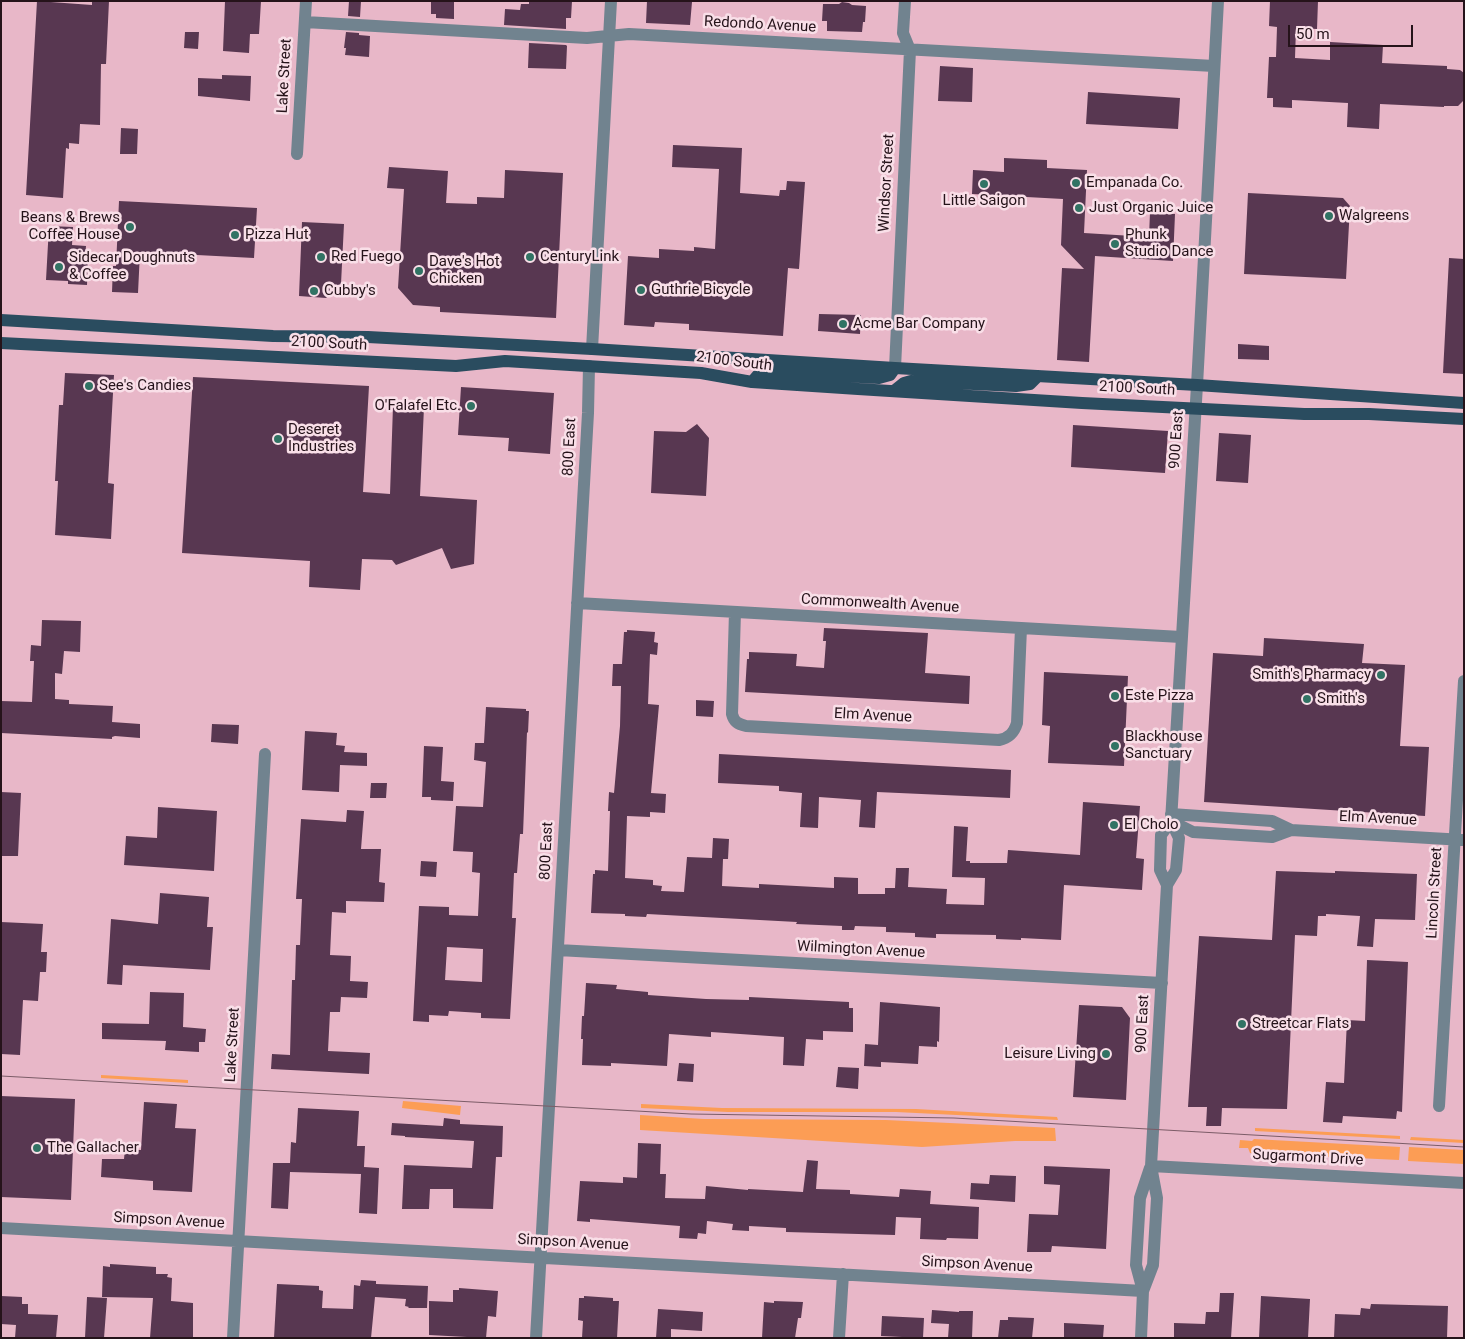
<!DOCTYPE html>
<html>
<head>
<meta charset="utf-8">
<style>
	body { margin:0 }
	#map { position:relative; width:1465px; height:1339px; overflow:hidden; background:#e8b7c8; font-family:Roboto,sans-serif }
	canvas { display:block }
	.frame { position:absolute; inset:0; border:2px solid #25131a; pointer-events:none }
	.scale { position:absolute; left:1288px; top:25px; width:125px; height:22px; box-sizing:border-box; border:2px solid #25131a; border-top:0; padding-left:6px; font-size:15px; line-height:18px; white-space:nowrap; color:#25131a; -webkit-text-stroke:4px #f9dfe8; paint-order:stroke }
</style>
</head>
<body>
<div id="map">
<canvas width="1465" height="1339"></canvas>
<div class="frame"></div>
<div class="scale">50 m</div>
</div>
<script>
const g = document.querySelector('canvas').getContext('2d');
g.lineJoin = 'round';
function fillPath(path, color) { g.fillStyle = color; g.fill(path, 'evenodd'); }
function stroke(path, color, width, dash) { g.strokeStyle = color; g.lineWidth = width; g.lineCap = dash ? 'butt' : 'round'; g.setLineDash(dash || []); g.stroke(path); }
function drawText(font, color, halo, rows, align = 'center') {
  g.font = font + ' Roboto,sans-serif'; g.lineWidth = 5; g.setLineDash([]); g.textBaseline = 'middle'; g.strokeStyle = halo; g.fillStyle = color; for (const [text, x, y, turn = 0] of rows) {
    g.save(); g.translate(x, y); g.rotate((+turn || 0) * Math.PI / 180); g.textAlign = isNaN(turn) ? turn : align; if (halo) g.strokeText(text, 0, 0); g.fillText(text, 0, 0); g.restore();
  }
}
const green = new Path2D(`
	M101 1075 188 1080V1083L101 1078Z
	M403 1101 461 1106 460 1115 402 1108Z
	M641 1104 722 1108 916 1109 1057 1117 1058 1120 896 1112H728L641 1108Z
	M640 1115 704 1119 886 1120 1055 1128 1056 1141H1015L922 1147 640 1130Z
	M1255 1128 1400 1136V1139L1255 1131Z
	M1411 1137 1464 1140V1143L1410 1140Z
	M1254 1139 1400 1147 1399 1160 1250 1153 1248 1148H1239L1240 1140 1252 1141Z
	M1409 1147 1464 1150V1164L1408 1161Z`);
const building = new Path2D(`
	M37 1 92 5V1H109L106 64H101L100 125 80 124 79 144 69 143V149L66 148 63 198 26 195Z
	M225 1H261L259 34H250L249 53 223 51Z
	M349 1H361L360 17 348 16Z
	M431 1H454V19L436 18V14H431Z
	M529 1H572L571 18H566V29L504 25 505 9 520 10 521 4H529Z
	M647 1 692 2 690 25 646 23Z
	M1270 1H1318L1317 29 1296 28 1295 58 1330 60V42L1383 45 1382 63 1447 66V69L1460 70 1464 73V100L1458 106H1444V107L1380 104 1379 129 1347 127 1348 103 1292 100V108L1273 107V98H1267L1269 57H1276L1277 27 1269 26Z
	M842 2 849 3 852 5 866 6 865 22H863L862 32 827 31V21H822L823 4H839Z
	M185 32H199L198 49 184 48Z
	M346 32 359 33V35L370 36 369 57 345 55 346 48H344Z
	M529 43 566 45 567 46 566 69 528 68Z
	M940 66 973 68 972 102 938 101Z
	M222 75 251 76 250 101 198 96V78L222 79Z
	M1088 92 1180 98 1178 129 1086 124Z
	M121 128 138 129 137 154H120Z
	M673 145 742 148 740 193 779 196 780 190H786L787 181 805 182 799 269 788 268 783 336 689 330V324L655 322 654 327 624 325 628 256 659 258V249L694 251V247L715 249 719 169 672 167Z
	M1004 158 1047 160V168L1087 170 1084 233 1149 237 1150 212 1175 214 1173 261 1095 256 1089 362 1057 360 1062 268 1084 269 1061 245 1063 199 972 194 973 170 1004 172Z
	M389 167 448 171 446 203 477 204V197L504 198 505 170 563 173 556 318 440 312V307L413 305 398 288 404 189 387 188Z
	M1248 193 1343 198 1350 206 1346 279 1244 274Z
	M119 201 257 208 254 258 140 252 138 293 112 292 113 266H116Z
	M302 222 344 224 341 284 326 298 299 296Z
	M49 226 73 227 72 245 86 246 85 258H88L87 285 68 284V281L46 280Z
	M1449 258 1464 259V374L1443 373Z
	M819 314 861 315 860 334 818 331Z
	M1238 344 1269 346V360L1238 359Z
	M65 373 114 375 108 483 114 484 111 539 55 535 58 481H55L59 405H63Z
	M193 377 369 386 363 492 390 494 393 406 424 407 420 496 477 500 474 564 451 569 442 548 396 565 392 560 362 559 360 590 309 587 310 561 182 553Z
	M461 387 554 393 550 454 508 451 509 438 458 435Z
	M697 424 709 438 706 496 651 493 654 431 686 432Z
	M1073 425 1168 431 1165 473 1071 467Z
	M1219 433 1251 435 1248 483 1216 481Z
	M42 620 81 621 80 652 64 651 62 674 55 673V699L69 700V704L113 706 112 722 140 724V738L115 736 112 737V739L1 733V701L32 702 34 661H30L31 645 41 646Z
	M824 628 928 633 925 673 970 676 969 704 745 692 747 659H749V652L797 654 796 666 824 668 826 641H823Z
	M627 630 655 632 654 642 658 643 657 655 650 654 648 704 659 705 651 793 666 794 665 813 650 812V817L627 816 625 878 653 880V885L662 886 661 891 684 892 687 857 712 858 713 838 729 839 728 859H723L722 886 759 888V884L834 888V877L858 878V894H885V888H895L896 868H909L908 887 947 889 946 904 984 905 985 878 952 877 954 826 968 827 966 861H970V863H1007L1008 850 1080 855 1083 802 1140 806 1136 858 1144 859 1142 890 1064 885 1061 940 1021 938V940L996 939V935L936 934V938L915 937V933L886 932V927L855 926 854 930H842V926L796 924 797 922 647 914 646 917 625 916V914L591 913 593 874H595V870L608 871 610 811H608L609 792 614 793 620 726 621 686H612L613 664H622L624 632H627Z
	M1264 638 1364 644 1362 663 1405 665 1400 746 1429 747 1425 816 1204 802 1213 653 1263 656Z
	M1044 672 1128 676 1124 766 1048 763 1050 726 1042 725Z
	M696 700 714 701 713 717 696 716Z
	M486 707 526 709V711H529L528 733 527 732 523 834H520L517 873H514L512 918H516L510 1019 481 1018V1013L449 1011 448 1016 429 1015V1022L413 1021 419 906 449 907V915L478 916 480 873 472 872 473 852 453 851 456 806 483 807 486 762 474 760 475 743H484ZM447 947 483 949 482 982 445 980Z
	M212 724 239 725 238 744 211 742Z
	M305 731 337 733 336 745 345 746 344 752 367 753V766L340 765 339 792 302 790Z
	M424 746 443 747 441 781 454 782 453 801 431 800V797H422Z
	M719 754 1011 770 1010 798 877 792 875 828 859 827 861 800 819 797 818 828 800 827 802 793 779 791V786L718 783Z
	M371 783H387L386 798H370Z
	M1 792 21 793 18 856H1Z
	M158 807 217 811 214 871 124 865 126 836 157 838Z
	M347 810 364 811 361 849H381L379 882 385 883 384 902 346 901V913L332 912 330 955 351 956 350 981 368 982 367 998 341 997 340 1012H330L328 1051 370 1053 369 1074 271 1069 272 1054 290 1055 292 980H295L296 945H300L302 899H296L301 819 346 822Z
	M421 861 437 862 436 877 420 876Z
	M1276 871 1335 873V871L1417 874 1415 920 1375 919 1373 947 1357 946 1360 916 1326 914V916H1318L1317 936 1295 935 1287 1109 1222 1108 1221 1126H1206L1207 1107H1188L1199 936 1272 940Z
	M160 893 209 897 207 927H213L210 970 123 965 122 985 107 984 111 919 158 924Z
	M1 922 43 924 41 952H47L46 972H40L38 1001 23 1000 20 1055 1 1054Z
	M1367 960 1408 962 1402 1112 1397 1111 1396 1119 1343 1116 1342 1123 1323 1122 1326 1082 1344 1083 1347 1020 1365 1021Z
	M586 983 617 985 616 989 648 992V995L706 999 749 1000V997L849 1002V1008H853V1032L823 1031V1040L806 1039 804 1066 783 1065 784 1037 711 1032V1037L669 1034 667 1066 611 1063V1066L582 1065 583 1039H581L582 1016H584Z
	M150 992 184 993 183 1027 206 1029 205 1042H199V1052L165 1050 166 1041 102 1039V1023L149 1024Z
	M880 1002 940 1007 939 1042 937 1041V1047L919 1046 918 1064 881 1062V1067L864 1066 865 1044 878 1045Z
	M1079 1005 1122 1007 1130 1018 1126 1100 1073 1097Z
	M679 1063 694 1064 693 1082 677 1081Z
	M838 1067 859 1068 858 1089 836 1087Z
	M1 1096 75 1099 71 1200 1 1197Z
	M144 1102 177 1104 175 1128 196 1129 192 1192 153 1190V1181L101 1177 102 1159H124L125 1149 141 1150Z
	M298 1108 359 1111 357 1146H365L364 1167 379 1168 377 1214 359 1213 361 1174 290 1172 288 1209 271 1208 273 1163H290L291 1142 296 1143Z
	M444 1118 460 1120V1124L503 1126 502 1157H496L493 1209 453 1208V1189H430L429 1209H402L404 1165 472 1168 474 1141 405 1137V1136L391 1135 392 1123 443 1126Z
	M638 1143 661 1144 660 1174H666L665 1198 705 1199 706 1186 748 1190V1189L803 1192 807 1160 818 1161 816 1189 850 1190V1194L899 1197 900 1189 931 1191 930 1204 979 1207 978 1239 947 1238 946 1240 920 1239 921 1218 896 1217 895 1235 786 1232V1228L749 1226V1231L732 1230 733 1224 707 1221 706 1234 698 1233 697 1239 679 1238 680 1226 590 1219V1222L577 1221 580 1181 623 1183V1177L637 1178Z
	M1044 1166 1110 1169 1106 1249 1052 1246 1051 1252H1027L1029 1214 1058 1215 1060 1185 1044 1184Z
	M990 1175 1016 1176 1015 1202 970 1199 971 1183 989 1184Z
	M110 1264 156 1267V1274H168L167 1277 172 1278 171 1301 193 1303V1338H150L153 1298 102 1297 103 1266 110 1267Z
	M361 1280 376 1281V1284L428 1286 427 1308H408L409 1307 405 1306 406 1299 375 1297 371 1338H274L277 1284 319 1286V1290L323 1291 322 1308 353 1309 354 1285 360 1286Z
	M459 1288 498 1291 496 1317 488 1316 486 1338 429 1335V1301L453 1302V1290H459Z
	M1220 1293H1234L1231 1338H1174V1323L1205 1324 1206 1312H1219Z
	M1 1296 22 1297V1304H28V1314L58 1315 56 1338H15L16 1325 1 1324Z
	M584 1296 613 1298V1301H619L617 1338H582L583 1321 578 1320 579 1298H584Z
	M1261 1296 1310 1299 1308 1338H1259Z
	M87 1297 107 1298 104 1338H85Z
	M774 1301 803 1302 801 1318H798L795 1338H762L764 1302 774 1303Z
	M1371 1304 1448 1306 1447 1338H1334L1335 1314 1360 1315 1361 1308 1370 1309Z
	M658 1309 703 1312 702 1331 671 1329V1338H656Z
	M932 1310 959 1312V1311H973L972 1338H948L949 1324 931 1323Z
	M882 1316 924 1318 923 1338 881 1336Z
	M1008 1317 1034 1318 1032 1338H998L1000 1320H1008Z
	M1064 1323 1104 1325 1103 1338H1064Z`);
const minor = new Path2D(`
	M305 22 587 38 629 34 1214 66
	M297 154 306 1
	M592 349 611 1
	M895 368 910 50 903 33 905 1
	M577 603 1181 637
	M735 612 732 714C734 722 738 724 746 726L999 740C1009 738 1014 733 1017 723L1021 628
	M1171 814 1272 821 1291 830
	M1171 821 1193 832 1272 837 1291 830 1464 840
	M1167 885 1176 870 1179 838 1171 821 1197 385 1218 1
	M558 950 1162 983
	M1439 1106 1464 681
	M1151 1166 1464 1183
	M1 1228 1143 1291
	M1143 1291 1136 1265 1140 1198 1150 1168
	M233 1338 265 754
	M536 1338 588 413 589 366
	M839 1338 843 1274
	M1141 1338 1143 1291 1153 1265 1157 1198 1151 1166 1167 885 1160 870 1161 835 1171 821`);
const major = new Path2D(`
	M1 320 273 336 368 337 592 349 895 368 1197 385 1464 403
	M1 343 456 366 505 361 701 373 752 382 858 389 1082 403 1304 414H1369L1464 419
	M752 382 758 375 769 372 879 378 890 375 895 368
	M894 391 904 383 911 381 1016 386 1030 384 1038 376`);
const tram = new Path2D(`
	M1 1076 691 1114 954 1118 1464 1147`);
const markers = [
	[1076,183,5,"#317364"],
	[984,184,5,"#317364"],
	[1079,208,5,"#317364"],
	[1329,216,5,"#317364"],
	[130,227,5,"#317364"],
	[235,235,5,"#317364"],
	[1115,244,5,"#317364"],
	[321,257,5,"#317364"],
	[530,257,5,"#317364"],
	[59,267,5,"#317364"],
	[419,271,5,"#317364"],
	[641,290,5,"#317364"],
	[314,291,5,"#317364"],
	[843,324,5,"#317364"],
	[89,386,5,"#317364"],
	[471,406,5,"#317364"],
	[278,439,5,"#317364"],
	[1381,675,5,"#317364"],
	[1115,696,5,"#317364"],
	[1307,699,5,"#317364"],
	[1115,746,5,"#317364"],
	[1114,825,5,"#317364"],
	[1242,1024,5,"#317364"],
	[1106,1054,5,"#317364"],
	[37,1148,5,"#317364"]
];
const streetNames = [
	["Redondo Avenue",760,25,3],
	["Lake Street",285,76,-87],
	["Windsor Street",887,183,-87],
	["2100 South",329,344,3],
	["2100 South",734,362,7],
	["2100 South",1137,389,3],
	["900 East",1177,440,-86],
	["800 East",570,447,-87],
	["Commonwealth Avenue",880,604,3],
	["Elm Avenue",873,716,3],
	["Elm Avenue",1378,819,3],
	["800 East",547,851,-87],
	["Lincoln Street",1435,893,-87],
	["Wilmington Avenue",861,950,3],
	["900 East",1143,1024,-87],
	["Lake Street",233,1045,-87],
	["Sugarmont Drive",1308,1158,3],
	["Simpson Avenue",169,1221,3],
	["Simpson Avenue",573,1243,3],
	["Simpson Avenue",977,1265,3]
];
const poiNames = [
	["Empanada Co.",1086,183],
	["Little Saigon",984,201,"center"],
	["Just Organic Juice",1089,208],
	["Walgreens",1339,216],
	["Beans & Brews",120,218,"right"],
	["Coffee House",120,235,"right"],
	["Pizza Hut",245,235],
	["Phunk",1125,235],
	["Studio Dance",1125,252],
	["Red Fuego",331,257],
	["CenturyLink",540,257],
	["Sidecar Doughnuts",69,258],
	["& Coffee",69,275],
	["Dave's Hot",429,262],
	["Chicken",429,279],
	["Guthrie Bicycle",651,290],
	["Cubby's",324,291],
	["Acme Bar Company",853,324],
	["See's Candies",99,386],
	["O'Falafel Etc.",461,406,"right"],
	["Deseret",288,430],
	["Industries",288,447],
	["Smith's Pharmacy",1371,675,"right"],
	["Este Pizza",1125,696],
	["Smith's",1317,699],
	["Blackhouse",1125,737],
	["Sanctuary",1125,754],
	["El Cholo",1124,825],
	["Streetcar Flats",1252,1024],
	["Leisure Living",1096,1054,"right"],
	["The Gallacher",47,1148]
];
fillPath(green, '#fc9d55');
fillPath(building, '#583751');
stroke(minor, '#71838f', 12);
stroke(major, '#2a4c5f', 12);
stroke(tram, '#7b5c67', 1);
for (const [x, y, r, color] of markers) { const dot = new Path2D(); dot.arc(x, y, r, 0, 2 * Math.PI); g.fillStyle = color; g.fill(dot); stroke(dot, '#f9dfe8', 2); }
drawText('15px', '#25131a', '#f9dfe8', streetNames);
drawText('15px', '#25131a', '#f9dfe8', poiNames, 'left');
</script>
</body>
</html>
